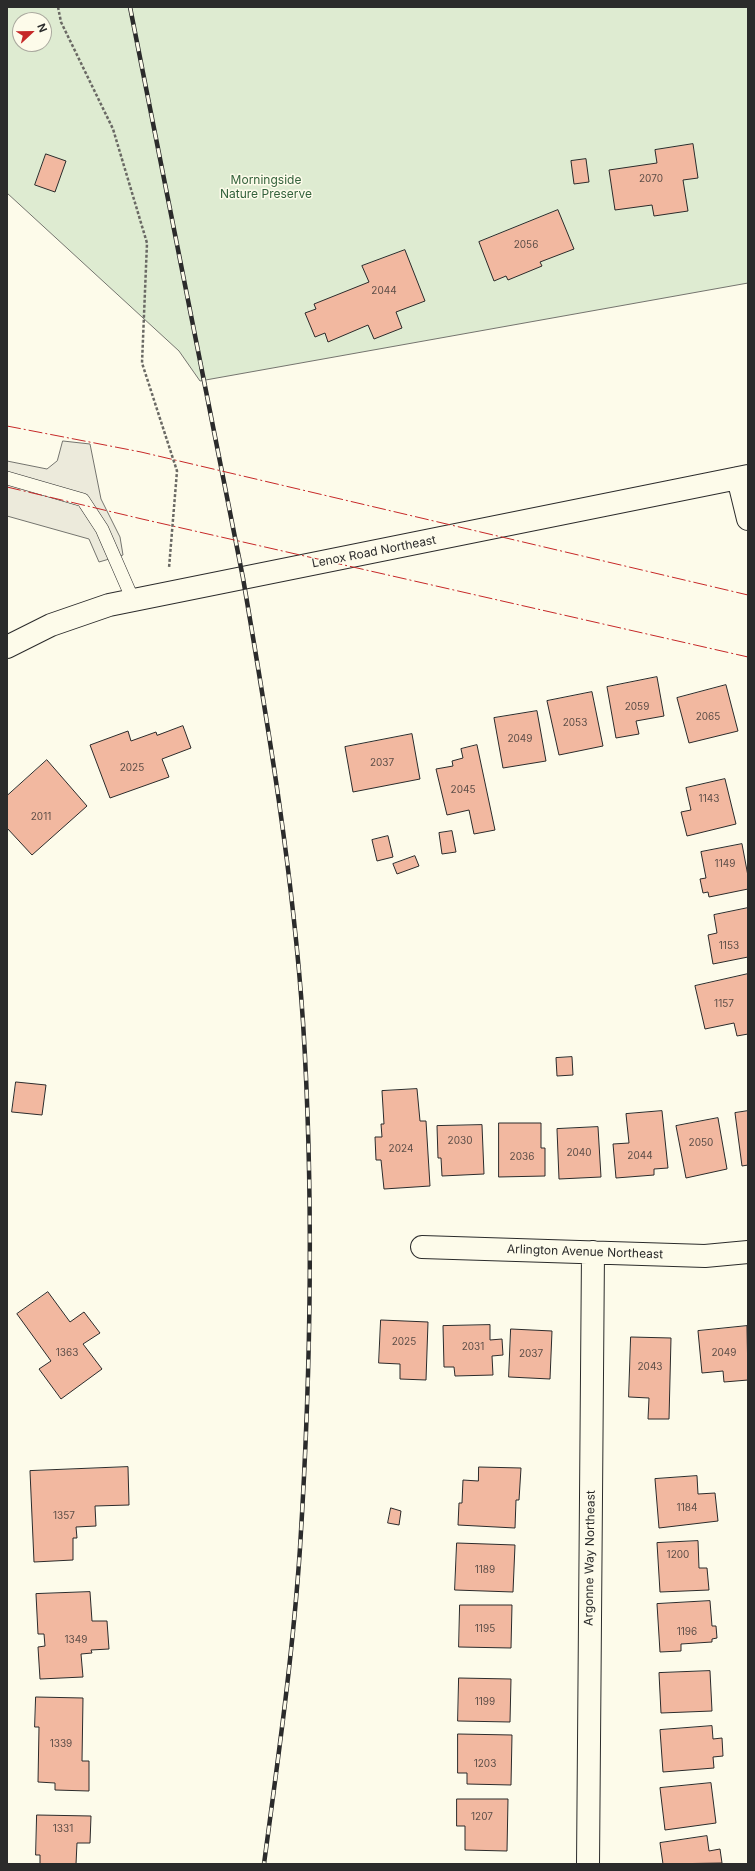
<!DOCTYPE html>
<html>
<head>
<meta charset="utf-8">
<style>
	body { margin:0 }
	#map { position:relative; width:755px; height:1871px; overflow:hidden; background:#fdfbea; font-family:Inter,sans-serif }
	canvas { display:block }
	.frame { position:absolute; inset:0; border:8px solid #2b2b2b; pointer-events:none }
	.north { position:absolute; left:12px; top:12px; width:40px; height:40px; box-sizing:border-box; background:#fdfbea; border:1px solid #a9a89e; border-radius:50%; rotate:68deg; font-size:11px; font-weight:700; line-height:16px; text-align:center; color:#2b2b2b }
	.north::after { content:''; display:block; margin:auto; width:14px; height:18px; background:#c62828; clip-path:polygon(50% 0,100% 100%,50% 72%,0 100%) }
</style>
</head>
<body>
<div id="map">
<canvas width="755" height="1871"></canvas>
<div class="frame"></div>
<div class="north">N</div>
</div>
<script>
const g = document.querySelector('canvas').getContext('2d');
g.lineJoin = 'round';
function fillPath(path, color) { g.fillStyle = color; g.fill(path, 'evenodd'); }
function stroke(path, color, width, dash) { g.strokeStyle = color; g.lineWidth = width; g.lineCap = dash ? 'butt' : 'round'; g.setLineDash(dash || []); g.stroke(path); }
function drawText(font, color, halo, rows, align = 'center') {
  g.font = font + ' Inter,sans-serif'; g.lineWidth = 3; g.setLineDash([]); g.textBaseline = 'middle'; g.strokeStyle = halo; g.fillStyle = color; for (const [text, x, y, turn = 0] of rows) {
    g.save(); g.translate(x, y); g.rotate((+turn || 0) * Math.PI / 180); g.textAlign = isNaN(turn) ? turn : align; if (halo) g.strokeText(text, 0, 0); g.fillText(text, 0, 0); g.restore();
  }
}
const green = new Path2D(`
	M7 7H748V283L200 381 179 351 7 193ZM20 20H44V44H20Z`);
const parking = new Path2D(`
	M63 441 90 444 101 499 120 537 123 555 99 562 89 539 7 516V461L47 469 57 461Z`);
const building = new Path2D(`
	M693 144 698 178 683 180 688 211 654 216 652 205 615 210 609 170 657 163 655 150Z
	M46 154 66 161 55 192 35 185Z
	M586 159 589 182 574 184 571 161Z
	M558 210 574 249 540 262 542 266 508 280 506 276 494 281 479 242Z
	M405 250 425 301 396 312 402 328 374 339 368 325 328 342 325 333 315 337 305 313 316 309 314 304 369 282 362 266Z
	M657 677 664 716 636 721 639 734 616 738 607 687Z
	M726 685 738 731 689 743 677 698Z
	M592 692 603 746 559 755 547 701Z
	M537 711 546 761 503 768 494 718Z
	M183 726 191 748 162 759 169 777 110 798 90 745 128 731 131 741 156 732 157 735Z
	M412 734 420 779 353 792 345 747Z
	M477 745 495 830 474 834 469 810 447 815 436 769 453 766 452 761 463 758 461 749Z
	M47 760 87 806 32 855 7 828V796Z
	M725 779 736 824 687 836 681 812 691 810 686 788Z
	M452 831 456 852 442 854 439 833Z
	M388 836 393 857 377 861 372 840Z
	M742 844 748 876V889L709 897 708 892 703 893 700 879 706 878 701 852Z
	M415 856 419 866 397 874 393 864Z
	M748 908V957L713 964 708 935 717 933 714 915Z
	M748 974V1034L737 1036 734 1023 705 1029 695 986Z
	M572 1057 573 1075 557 1076 556 1058Z
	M16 1082 46 1085 42 1115 12 1112Z
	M417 1089 420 1121H426L430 1186 384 1189 381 1160H376L375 1137H382L381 1124H384L382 1091Z
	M662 1111 668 1168 654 1169V1175L616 1178 613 1144 629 1143 626 1114Z
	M748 1111V1165L742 1166 735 1113Z
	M718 1118 727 1169 686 1178 676 1126Z
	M499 1123H541V1148H545V1176L499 1177Z
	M482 1125 484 1174 442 1176 441 1158H438L437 1126Z
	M598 1127 601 1177 559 1179 557 1129Z
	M48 1292 70 1322 84 1312 100 1333 83 1344 102 1369 61 1399 39 1369 51 1361 17 1314Z
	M381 1320 428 1322 426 1380 400 1379V1364L379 1363Z
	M490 1325V1340L502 1339 503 1355 492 1356 493 1375 455 1376 454 1367H444L443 1326Z
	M747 1326 748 1380 724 1382 723 1371 702 1373 698 1331Z
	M511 1329 552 1331 550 1379 509 1377Z
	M631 1337 671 1338 669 1419H648L649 1398 629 1397Z
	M128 1467 129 1505 95 1506 96 1526 76 1527 77 1538H73V1560L34 1562 30 1471Z
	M479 1467 521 1468 519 1500H516L515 1528 458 1525 459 1503H462L463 1480 478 1481Z
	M697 1476 698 1494 715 1493 718 1521 659 1528 655 1479Z
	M391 1508 401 1511 399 1525 388 1523Z
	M698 1541 699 1568H707L709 1590 660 1592 657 1543Z
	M457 1543 515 1545 513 1592 455 1590Z
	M90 1592 92 1621H107L109 1649 91 1650 92 1653 81 1654 83 1677 40 1679 38 1647 45 1646 44 1634H38L36 1594Z
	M710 1601 712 1626H716L717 1638 712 1639V1642L681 1644V1651L660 1652 657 1604Z
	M460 1605H512L511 1648 459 1647Z
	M710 1671 712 1711 661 1713 659 1673Z
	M459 1678 511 1679 510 1722 458 1721Z
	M36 1697 83 1698 82 1761H89V1791L55 1790V1783L38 1782 39 1727H35Z
	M712 1726 713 1739 722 1738 723 1756 713 1757 714 1768 663 1772 660 1730Z
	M458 1734 512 1735 511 1785 467 1784V1773H458Z
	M711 1783 716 1823 665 1830 660 1788Z
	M457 1799H508L507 1851 465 1850V1826H457Z
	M37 1815 91 1816 90 1843H77L76 1864H40V1855H36Z
	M707 1836 709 1851 720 1849 722 1863 663 1864 660 1843Z`);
const path = new Path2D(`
	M58 7 61 22 113 129 147 243 142 363 177 471 169 568`);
const service = new Path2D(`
	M7 478 83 500 102 529 133 600`);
const minor = new Path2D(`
	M738 478 748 519
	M7 647 51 625 109 605 748 476
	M422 1247 705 1256 748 1252
	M588 1864 593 1252`);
const rail = new Path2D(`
	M130 7 243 578C268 725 293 873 303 1022 314 1197 311 1373 300 1548 293 1654 278 1759 264 1864`);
const power = new Path2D(`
	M7 426 141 452 748 595
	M7 487 142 519 748 657`);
const numberNames = [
	["2070",651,179],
	["2056",526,245],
	["2044",384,291],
	["2059",637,707],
	["2065",708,717],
	["2053",575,723],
	["2049",520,739],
	["2037",382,763],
	["2025",132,768],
	["2045",463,790],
	["1143",709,799],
	["2011",41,817],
	["1149",725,864],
	["1153",729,946],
	["1157",724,1004],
	["2030",460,1141],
	["2050",701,1143],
	["2024",401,1149],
	["2040",579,1153],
	["2044",640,1156],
	["2036",522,1157],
	["2025",404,1342],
	["2031",473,1347],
	["1363",67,1353],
	["2049",724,1353],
	["2037",531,1354],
	["2043",650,1367],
	["1184",687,1508],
	["1357",64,1516],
	["1200",678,1555],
	["1189",485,1570],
	["1195",485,1629],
	["1196",687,1632],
	["1349",76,1640],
	["1199",485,1702],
	["1339",61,1744],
	["1203",485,1764],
	["1207",482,1817],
	["1331",63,1829]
];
const parkNames = [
	["Morningside",266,180],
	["Nature Preserve",266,194]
];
const streetNames = [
	["Lenox Road Northeast",374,552,-11],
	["Arlington Avenue Northeast",585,1252,2],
	["Argonne Way Northeast",590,1558,-89]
];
fillPath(green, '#deebd1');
stroke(green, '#74746e', 1);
fillPath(parking, '#eceadb');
stroke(parking, '#74746e', 1);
fillPath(building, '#f2b8a0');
stroke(building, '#2b2b2b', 1);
stroke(service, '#2b2b2b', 14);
stroke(minor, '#2b2b2b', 24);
stroke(path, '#6a6964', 2.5, [3, 2]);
stroke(service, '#fdfbea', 13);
stroke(minor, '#fdfbea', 22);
stroke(rail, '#2b2b2b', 4.5);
stroke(rail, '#fdfbea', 3, [9]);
stroke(power, '#c62828', 1, [14, 3, 2, 3]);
drawText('10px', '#5d4e48', null, numberNames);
drawText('12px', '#34623c', '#fdfbea', parkNames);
drawText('12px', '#2b2b2b', '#fdfbea', streetNames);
</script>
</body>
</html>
